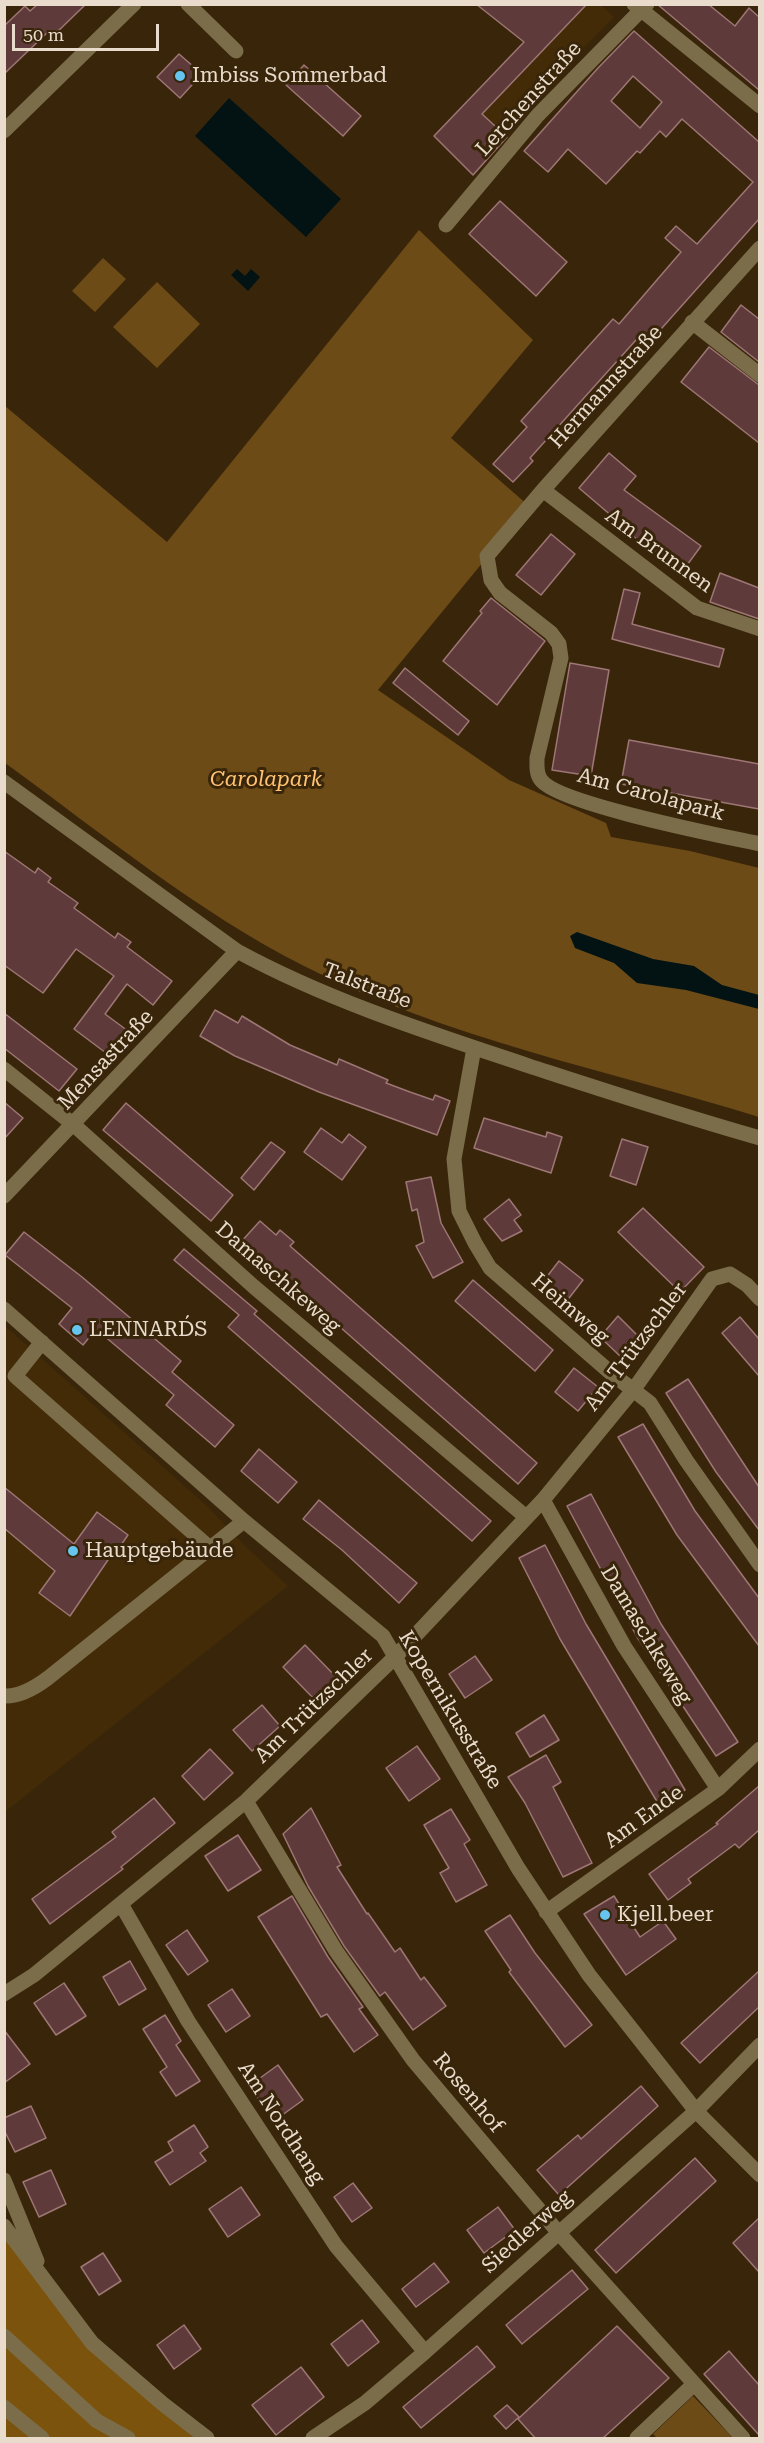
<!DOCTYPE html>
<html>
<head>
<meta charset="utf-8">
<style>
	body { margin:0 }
	#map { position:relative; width:764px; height:2443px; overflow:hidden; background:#39260a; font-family:"Roboto Serif",serif }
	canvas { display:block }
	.frame { position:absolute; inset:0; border:6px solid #e9dccd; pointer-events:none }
	.scale { position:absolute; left:12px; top:24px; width:147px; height:27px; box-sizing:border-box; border:3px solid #e9dccd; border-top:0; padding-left:8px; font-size:18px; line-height:21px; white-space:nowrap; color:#e9dccd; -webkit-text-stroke:4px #39260a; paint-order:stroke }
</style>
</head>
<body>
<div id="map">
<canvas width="764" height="2443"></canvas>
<div class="frame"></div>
<div class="scale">50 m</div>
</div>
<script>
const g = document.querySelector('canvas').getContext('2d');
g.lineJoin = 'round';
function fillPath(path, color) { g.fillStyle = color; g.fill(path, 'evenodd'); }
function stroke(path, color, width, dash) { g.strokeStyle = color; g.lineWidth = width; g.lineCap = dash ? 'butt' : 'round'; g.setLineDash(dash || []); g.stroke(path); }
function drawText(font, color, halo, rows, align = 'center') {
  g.font = font + ' "Roboto Serif",serif'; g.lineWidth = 6; g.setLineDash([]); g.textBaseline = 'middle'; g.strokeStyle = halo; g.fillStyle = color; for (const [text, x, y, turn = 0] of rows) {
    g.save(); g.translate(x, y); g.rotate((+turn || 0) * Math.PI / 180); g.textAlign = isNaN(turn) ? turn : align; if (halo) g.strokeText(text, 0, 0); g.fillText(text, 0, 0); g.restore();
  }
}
const built = new Path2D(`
	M560 5H601L614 17 518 114 508 138 473 175 434 136Z
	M5 1326 208 1507 245 1546 288 1586 5 1812Z`);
const green = new Path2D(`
	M419 230 533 340 451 438 529 506 378 690 509 780 606 823 611 837 690 851 759 868V1117C607 1070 448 1039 304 966 199 913 100 832 5 763V406L167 542Z
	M103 258 126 279 95 312 72 291Z
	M157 282 200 324 157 368 113 327Z
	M693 2396 733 2438H657L653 2434Z`);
const forest = new Path2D(`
	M4 2226 92 2343 207 2438H5Z`);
const water = new Path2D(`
	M229 98 341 199 306 237 195 136Z
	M237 269 245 276 251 269 260 277 248 291 231 275Z
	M577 932 653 959 694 966 722 985 759 995V1009L686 990 637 983 614 963 575 948 570 936Z`);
const building = new Path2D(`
	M38 4H86L53 36 49 31 4 74V26L25 6 30 11Z
	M476 4H587L482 114 507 137 473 175 434 136 524 42Z
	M657 4H708L735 26 749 8 759 17V90Z
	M634 31 759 142V219L645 347 636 340 530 458 533 461 513 482 493 464 527 427 521 421 613 319 619 324 681 252 665 238 676 226 697 244 753 182 682 119 666 137 660 131 640 153 637 151 606 184 568 149 548 172 524 151 598 68ZM633 76 662 102 640 128 611 101Z
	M179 54 202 74 180 98 157 77Z
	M304 65 361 116 343 136 286 85Z
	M500 201 567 262 536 296 469 234Z
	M741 305 759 319V362L721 332Z
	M709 347 759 385V443L681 382Z
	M609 453 636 476 624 490 701 546 682 572 626 531 627 529 579 488Z
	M551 534 575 554 541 595 516 575Z
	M720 573 759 588V619L710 602Z
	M624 589 640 593 632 624 724 649 719 667 612 639Z
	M491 598 545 641 497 705 443 661 482 613 480 611Z
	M570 663 609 670 591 776 552 770Z
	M405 668 469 721 458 735 393 683Z
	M629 740 759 764V809L621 784Z
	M4 851 35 873 38 868 51 878 48 882 78 903 74 908 115 938 118 933 131 942 127 947 172 981 153 1005 127 984 105 1014 128 1031 110 1056 74 1029 114 976 76 949 43 993 4 965Z
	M215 1010 238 1023 242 1016 290 1045 337 1065 339 1059 388 1080 386 1083 410 1092 433 1100 435 1095 450 1101 437 1135 319 1092 235 1056 200 1036Z
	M4 1013 77 1069 59 1091 4 1048Z
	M4 1102 23 1118 4 1139Z
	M126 1103 233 1195 211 1221 103 1130Z
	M484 1118 546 1137 547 1132 562 1137 551 1173 474 1148Z
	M321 1128 342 1143 349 1134 366 1147 342 1180 304 1152Z
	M622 1139 648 1147 636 1185 610 1176Z
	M271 1142 285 1152 254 1190 241 1178Z
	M431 1177 441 1223 463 1262 433 1278 416 1246 424 1242 417 1209 412 1211 406 1182Z
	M509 1199 521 1215 514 1220 522 1231 502 1241 484 1219Z
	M643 1208 704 1267 680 1292 618 1232Z
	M260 1221 276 1235 280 1230 294 1242 290 1246 537 1463 518 1484 272 1267 270 1269 240 1243Z
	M24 1232 82 1277 181 1361 172 1372 234 1425 215 1447 166 1405 174 1395 96 1329 83 1345 59 1324 72 1308 5 1255Z
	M184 1249 257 1311 254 1314 491 1521 472 1541 228 1327 239 1315 174 1260Z
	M559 1261 583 1280 566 1302 542 1283Z
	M473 1280 553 1350 535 1371 455 1301Z
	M618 1316 640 1338 621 1357 600 1337Z
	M740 1317 759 1339V1376L722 1333Z
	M574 1368 598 1387 578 1411 555 1392Z
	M688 1379 759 1487V1530L716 1472 666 1393Z
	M643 1424 695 1511 759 1598V1646L677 1535 618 1437Z
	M259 1449 297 1482 278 1503 241 1471Z
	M4 1487 74 1544 97 1512 128 1535 116 1552 114 1551 70 1616 39 1593 55 1571 4 1528Z
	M591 1494 661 1624 738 1742 716 1756 637 1637 567 1506Z
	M319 1500 417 1583 399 1603 342 1550 303 1519Z
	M545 1545 586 1624 685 1790 659 1805 560 1639 519 1558Z
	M305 1645 338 1679 315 1700 283 1667Z
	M475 1656 492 1680 465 1698 449 1674Z
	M262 1705 280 1726 252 1751 233 1730Z
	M544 1715 559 1740 530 1757 516 1733Z
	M417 1746 440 1779 409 1801 386 1768Z
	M210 1749 233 1773 204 1800 182 1776Z
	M546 1755 561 1782 553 1787 592 1863 563 1877 525 1803 508 1777Z
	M759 1786V1830L739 1848 735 1844 688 1879 691 1883 668 1900 649 1874 718 1824 716 1823Z
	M154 1798 175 1823 121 1867 123 1869 50 1924 32 1899 116 1837 112 1832Z
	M311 1808 341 1865 337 1867 367 1914 368 1913 395 1952 400 1948 421 1980 424 1977 446 2006 413 2030 385 1992 380 1996 344 1946 308 1886 283 1834Z
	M451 1809 470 1840 464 1844 487 1885 456 1902 440 1873 449 1868 424 1825Z
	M238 1835 261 1870 228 1891 205 1856Z
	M292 1896 328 1957 363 2007 359 2009 378 2035 354 2052 327 2014 321 2017 258 1917Z
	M614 1896 640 1937 663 1921 676 1939 626 1975 584 1914Z
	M510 1915 535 1953 592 2025 565 2047 509 1972 511 1970 485 1931Z
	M187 1930 208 1961 188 1975 166 1945Z
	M130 1961 146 1989 119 2005 103 1977Z
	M759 1971V2007L700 2063 681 2043Z
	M64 1983 86 2016 56 2035 34 2003Z
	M232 1989 250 2016 226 2032 208 2005Z
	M165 2015 181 2041 176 2045 200 2081 176 2096 160 2072 167 2067 143 2029Z
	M4 2030 30 2064 4 2083Z
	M278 2065 303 2100 274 2121 249 2086Z
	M641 2086 658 2106 559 2195 537 2170 578 2135 581 2139Z
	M31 2106 46 2138 15 2152 4 2130V2118Z
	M194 2125 208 2147 200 2153 206 2161 170 2185 155 2162 173 2151 168 2142Z
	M695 2158 716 2181 616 2273 595 2250Z
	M51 2170 66 2204 39 2217 23 2182Z
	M353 2183 372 2208 352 2222 334 2197Z
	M241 2187 260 2215 228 2237 209 2209Z
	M498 2207 515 2230 484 2253 467 2230Z
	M759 2218V2272L733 2243Z
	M103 2253 121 2281 99 2295 81 2267Z
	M434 2263 449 2282 416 2307 402 2289Z
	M572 2270 588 2289 522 2344 506 2325Z
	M362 2320 379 2342 348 2366 331 2344Z
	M184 2325 201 2349 174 2369 157 2345Z
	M617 2326 669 2378 602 2439H536L518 2419Z
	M477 2346 495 2367 421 2428 403 2407Z
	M729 2351 759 2385V2435L704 2374Z
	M301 2367 324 2397 276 2435 252 2405Z
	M507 2405 519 2417 506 2429 494 2416Z`);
const minor = new Path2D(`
	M188 4 236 51
	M634 4 760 106
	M4 131 134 4
	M446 225 538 115 647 4
	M760 248 543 490 487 556 491 580 500 593 551 633 559 644 561 658 537 758C537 765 536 774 541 780 558 804 723 836 760 844
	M692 322 760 375
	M543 490 697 608 760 629
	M4 782 237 951C329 1001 430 1033 529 1066 606 1091 682 1116 760 1138
	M474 1048 454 1159 459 1211 475 1243 490 1268 611 1373 650 1403 686 1460 760 1565
	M4 1069 74 1125 253 1286 526 1517
	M4 1196 237 951
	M4 1309 244 1521 383 1636 518 1868 589 1975 696 2111 760 2175
	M42 1342 15 1376 210 1548
	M543 1500 624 1646 718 1789
	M4 1696C20 1697 36 1687 48 1678L244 1521
	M246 1801 336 1951 413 2060 558 2232 743 2438
	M121 1904 188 2021 336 2246 425 2352
	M546 1912 718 1789 760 1749
	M4 1994 34 1975 246 1801 395 1657 543 1500 634 1389 712 1279 730 1274 747 1285 760 1299
	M4 2180 37 2261
	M4 2226 92 2343 163 2404 207 2438
	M4 2336 97 2421 128 2438
	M4 2407 42 2438
	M313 2438 365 2403 425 2352 696 2111 760 2045
	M637 2438 693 2385`);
const markers = [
	[180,76,6,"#65c5ee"],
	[77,1330,6,"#65c5ee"],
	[73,1551,6,"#65c5ee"],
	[605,1915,6,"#65c5ee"]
];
const poiNames = [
	["Imbiss Sommerbad",192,76],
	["LENNARD´S",89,1330],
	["Hauptgebäude",85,1551],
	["Kjell.beer",617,1915]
];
const streetNames = [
	["Lerchenstraße",529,99,-48],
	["Hermannstraße",606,387,-48],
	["Am Brunnen",659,551,36],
	["Am Carolapark",651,795,15],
	["Talstraße",367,986,21],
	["Mensastraße",106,1060,-47],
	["Damaschkeweg",278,1278,41],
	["Heimweg",570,1309,41],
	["Am Trützschler",636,1347,-53],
	["Damaschkeweg",646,1635,59],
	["Am Trützschler",314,1706,-44],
	["Kopernikusstraße",450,1710,59],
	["Am Ende",644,1817,-36],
	["Rosenhof",468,2093,50],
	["Am Nordhang",281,2123,57],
	["Siedlerweg",527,2232,-42]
];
const parkNames = [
	["Carolapark",266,780]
];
fillPath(built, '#422b06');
fillPath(green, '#6d4b17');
fillPath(forest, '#7c530c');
fillPath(water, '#031314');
fillPath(building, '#5e3b3a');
stroke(building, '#9d7675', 1.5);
stroke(minor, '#7b6d4a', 15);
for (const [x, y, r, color] of markers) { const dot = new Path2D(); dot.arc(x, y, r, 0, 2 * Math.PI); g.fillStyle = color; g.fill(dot); stroke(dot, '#39260a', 2); }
drawText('21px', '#e9dccd', '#39260a', poiNames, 'left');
drawText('21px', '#e9dccd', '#39260a', streetNames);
drawText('italic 21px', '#ffc372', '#39260a', parkNames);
</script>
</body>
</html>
